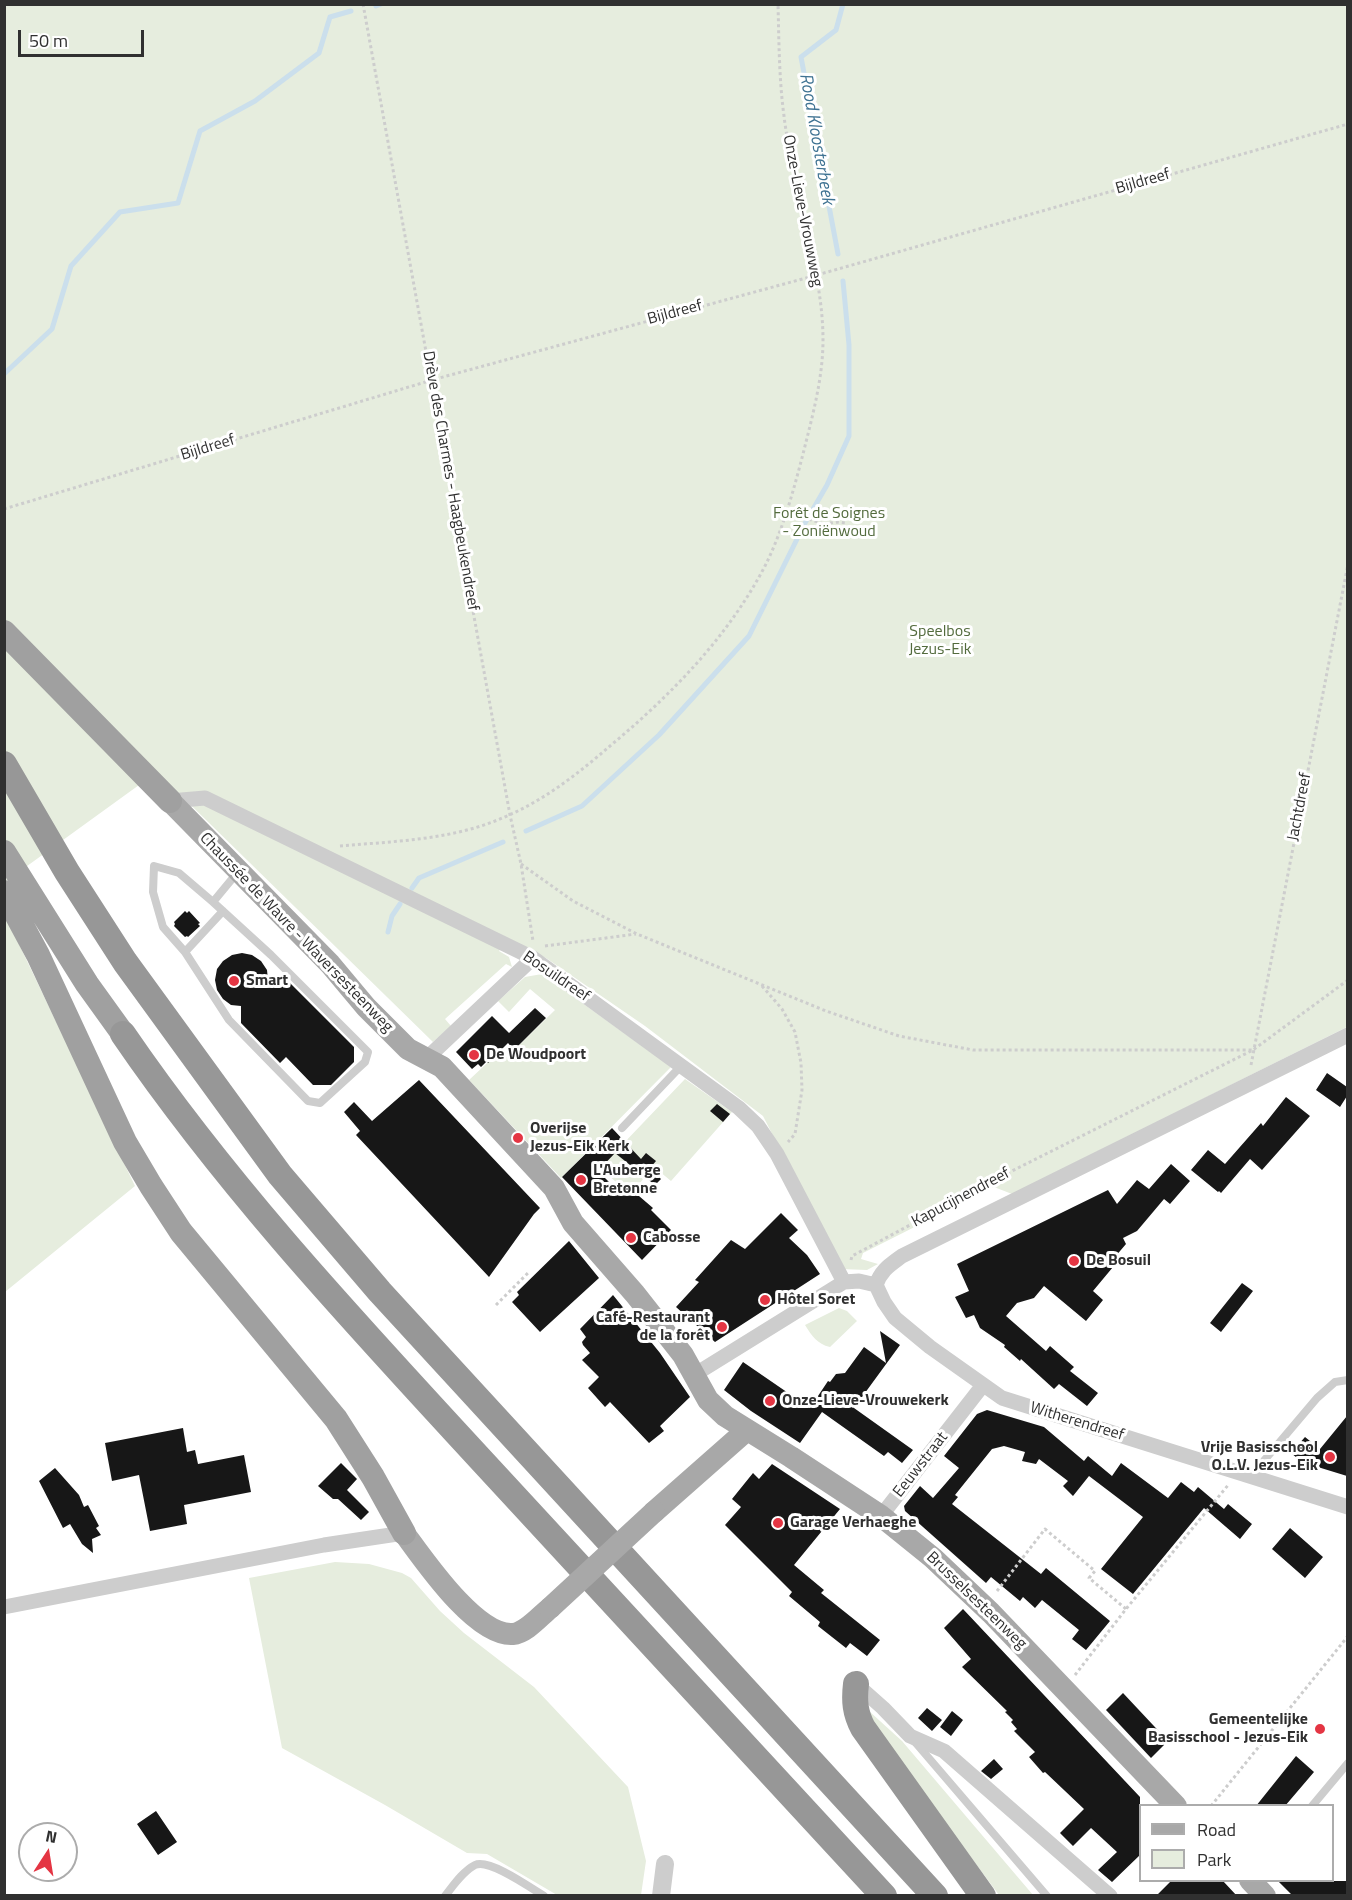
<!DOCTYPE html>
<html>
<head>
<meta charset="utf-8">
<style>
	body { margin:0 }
	#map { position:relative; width:1352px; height:1900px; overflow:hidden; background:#fff; font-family:"Titillium Web",sans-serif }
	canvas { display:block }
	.frame { position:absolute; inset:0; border:6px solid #303030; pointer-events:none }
	.legend { position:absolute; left:1139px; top:1804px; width:195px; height:78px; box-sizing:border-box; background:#fff; border:2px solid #acacac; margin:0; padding:8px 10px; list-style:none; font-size:18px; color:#303030 }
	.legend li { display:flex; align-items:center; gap:12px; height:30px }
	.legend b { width:30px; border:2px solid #acacac }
	.north { position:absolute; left:18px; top:1822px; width:60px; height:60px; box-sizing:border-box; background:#fff; border:2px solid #acacac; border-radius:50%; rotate:12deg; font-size:16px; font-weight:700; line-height:24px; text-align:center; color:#303030 }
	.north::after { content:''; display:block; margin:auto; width:21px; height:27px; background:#e43543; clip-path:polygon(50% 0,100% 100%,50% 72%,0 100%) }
	.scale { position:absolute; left:18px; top:30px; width:126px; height:27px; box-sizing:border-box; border:3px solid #303030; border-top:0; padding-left:8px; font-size:18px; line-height:21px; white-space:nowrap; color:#303030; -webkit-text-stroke:4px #fff; paint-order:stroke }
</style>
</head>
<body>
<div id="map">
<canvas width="1352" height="1900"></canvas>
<div class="frame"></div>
<ul class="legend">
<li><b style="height:8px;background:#a8a8a8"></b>Road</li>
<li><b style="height:16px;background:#e6edde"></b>Park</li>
</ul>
<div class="north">N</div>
<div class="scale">50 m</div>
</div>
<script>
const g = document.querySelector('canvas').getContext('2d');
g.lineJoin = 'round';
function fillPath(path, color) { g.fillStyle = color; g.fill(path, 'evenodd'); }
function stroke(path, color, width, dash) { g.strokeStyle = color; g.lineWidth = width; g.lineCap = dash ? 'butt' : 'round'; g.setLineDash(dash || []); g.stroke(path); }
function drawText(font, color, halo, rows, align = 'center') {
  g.font = font + ' "Titillium Web",sans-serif'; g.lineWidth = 6; g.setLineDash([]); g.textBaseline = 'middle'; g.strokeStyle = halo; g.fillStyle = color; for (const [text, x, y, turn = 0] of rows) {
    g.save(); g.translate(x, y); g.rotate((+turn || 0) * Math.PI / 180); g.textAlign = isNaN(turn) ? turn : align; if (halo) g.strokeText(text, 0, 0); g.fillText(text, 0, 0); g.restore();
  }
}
const green = new Path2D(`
	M5 5H1347V1027L1012 1194 994 1187 863 1253 861 1259 878 1264 867 1270 841 1269 763 1116 645 1026 546 958 507 940 499 951 509 957 512 967 506 964 445 1019 451 1026 433 1042 157 772 5 882Z
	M4 913 135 1186 5 1292H4Z
	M542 974 671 1067 561 1178 469 1080 500 1051 507 1057 555 1010 530 989 509 1012 498 1001 525 977Z
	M685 1079 732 1112 671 1181 653 1166 631 1195 600 1168Z
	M839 1308 847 1311 857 1321 830 1347C817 1344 812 1336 805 1325Z
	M335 1562 369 1564 402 1573 411 1578 440 1611 464 1633 534 1687 628 1787 646 1861 641 1895H557L487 1854 467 1853 385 1805 282 1748 249 1578Z
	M869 1711 902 1741 1033 1895H999L882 1738 869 1713Z`);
const stream = new Path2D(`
	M376 6 381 4
	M838 254 801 57 836 30 843 4
	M4 374 52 329 71 266 120 212 178 203 200 131 255 101 319 53 330 17 351 11
	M526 831 582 806 659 735 749 636 805 523 827 485 849 436V345L843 281
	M412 888 419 878 503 842
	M388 932 392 916 400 904`);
const building = new Path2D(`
	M185 911 187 913 189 911 200 923 198 924 200 926 188 937 187 936 185 937 174 926 175 924 174 922Z
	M242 953 252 955 261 961 267 970 268 980H287L354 1047V1062L331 1085H313L286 1057 280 1063 241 1023V1006L231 1005 223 999 217 990 215 980 217 969 223 961 232 955Z
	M535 1008 546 1018 514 1050 508 1043 488 1063 487 1061 481 1067 478 1064 472 1069 456 1052 492 1016 509 1033Z
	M1327 1073 1347 1087V1096L1340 1107 1316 1090Z
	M419 1080 540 1208 534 1214 489 1277 356 1135 360 1131 344 1112 354 1102 372 1121Z
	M1286 1097 1310 1116 1262 1170 1250 1159 1221 1193 1219 1191 1218 1192 1191 1170 1208 1150 1225 1164 1261 1123 1263 1126Z
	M717 1104 730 1114 723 1122 710 1111Z
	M612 1128 641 1159 646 1153 656 1161 650 1168 661 1179 655 1185 615 1153 598 1171 619 1192 625 1184 653 1208 651 1210 671 1230 642 1260 562 1177Z
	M1171 1164 1190 1181 1170 1204 1164 1199 1137 1231 1123 1238 1126 1244 1109 1264 1113 1267 1093 1291 1103 1300 1086 1321 1044 1286 1034 1298 1017 1303 1006 1316 1046 1351 1050 1346 1074 1367 1070 1371 1098 1393 1087 1406 1059 1384 1054 1389 1021 1359 1020 1361 1004 1347 1005 1345 980 1328 974 1315 966 1318 955 1297 969 1291 957 1264 1108 1190 1117 1204 1137 1180 1149 1189Z
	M781 1213 798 1230 789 1238 807 1255 820 1274 715 1342 676 1307 699 1282 695 1280 731 1240 745 1249Z
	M569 1241 599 1278 540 1332 512 1302 519 1295 517 1292Z
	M1242 1283 1253 1291 1221 1332 1210 1323Z
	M613 1295 660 1353 690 1397 660 1426 664 1431 649 1443 610 1402 605 1407 588 1388 599 1377 582 1360 590 1353 583 1345 582 1342 586 1337 580 1329Z
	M880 1331 900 1345 854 1408 913 1450 902 1463 888 1452 884 1456 822 1412 800 1443 751 1411 724 1390 743 1362 810 1408 828 1381 830 1382 836 1374 845 1373 864 1347 886 1363Z
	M987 1410 1044 1427 1084 1461 1088 1456 1112 1476 1121 1463 1168 1498 1181 1482 1194 1492 1198 1487 1224 1509 1228 1504 1252 1524 1240 1539 1204 1508 1133 1594 1101 1569 1143 1517 1089 1476 1073 1496 1063 1486 1068 1481 1039 1459 1036 1464 1022 1461 1025 1452 1004 1446 992 1449 955 1495 958 1497 952 1504 1041 1574 1046 1568 1110 1621 1086 1650 1072 1639 1079 1630 1042 1600 1035 1608 1023 1597 1020 1601 991 1577 986 1583 905 1511 904 1506 920 1486 933 1498 959 1468 944 1456 977 1414Z
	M1347 1416V1476L1295 1460 1297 1458 1291 1453 1305 1437 1320 1449Z
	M183 1428 187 1452 195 1450 198 1464 244 1455 251 1492 184 1505 187 1524 150 1531 139 1475 112 1481 105 1443Z
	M341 1463 357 1479 347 1490 369 1512 361 1520 338 1499H333L318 1486Z
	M772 1464 840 1509 794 1565 824 1590 821 1593 880 1640 867 1656 850 1643 846 1648 818 1626 820 1622 789 1596 792 1592 725 1525 741 1507 732 1499 753 1473 759 1479Z
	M55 1468 79 1495 84 1507 88 1505 99 1526 96 1528 101 1535 92 1539 93 1553 82 1544 70 1524 63 1528 39 1481Z
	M1290 1528 1323 1557 1305 1578 1272 1549Z
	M963 1609 1140 1797V1855L1112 1882 1098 1870 1117 1852 1091 1828 1073 1846 1060 1833 1084 1809 1045 1772 1043 1773 1029 1757 1035 1752 1014 1731 1017 1729 1011 1722 1013 1720 1005 1712 1007 1711 962 1667 971 1659 944 1628Z
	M1123 1693 1168 1741 1151 1758 1106 1710Z
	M927 1708 942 1720 932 1731 918 1718Z
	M952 1711 963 1720 951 1736 940 1727Z
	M1296 1756 1314 1772 1285 1806H1256Z
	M994 1759 1003 1769 991 1779 981 1771Z
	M156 1811 177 1842 158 1855 137 1824Z
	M1171 1881H1223L1237 1896H1156Z
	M1278 1881H1347V1896H1293Z`);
const path = new Path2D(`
	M363 4 510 815 521 864 533 941
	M4 509 432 380 817 275 1348 124
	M786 512 824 524 815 528
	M824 524 837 522 846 523
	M340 846C397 841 456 840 509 815 546 799 580 772 610 746 671 695 728 637 765 566 783 530 794 489 804 450 813 414 823 377 823 340 823 289 808 242 798 192 793 167 787 141 784 116 779 79 779 42 778 4
	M521 864 573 901 637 934 826 1011 899 1036 973 1050H1253
	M545 946 636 934
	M762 986 782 1009 795 1032 801 1063 802 1090 795 1134 788 1142
	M1251 1065 1348 564
	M851 1260 852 1256 996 1179 1253 1050 1348 980
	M496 1305 528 1273
	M997 1591 1045 1529 1095 1571 1089 1578 1126 1609
	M1075 1675 1126 1609 1229 1484
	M1211 1806 1348 1636`);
const service = new Path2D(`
	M213 902 271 955 368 1052 365 1062 320 1103 308 1101 229 1020 185 952 163 927 153 892 154 866 179 873 213 902 237 873
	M185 952 223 911
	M622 1128 681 1066
	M1251 1476 1317 1398 1335 1382 1348 1380
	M915 1742 1047 1896
	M1312 1806 1348 1763
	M445 1896C453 1886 463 1871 475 1865 489 1858 531 1888 544 1896`);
const minor = new Path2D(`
	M170 801 205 798 533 958 739 1108 758 1126 777 1154 844 1282
	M426 1059 533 958
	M876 1285C881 1270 890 1265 902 1256L1348 1035
	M876 1285 884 1302 895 1318 930 1347 1002 1398 1348 1507
	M694 1375 844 1282 859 1281 876 1285
	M881 1516 983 1385
	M4 1607 324 1545 404 1533
	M856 1684 883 1708 910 1736 944 1751 1110 1896`);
const tertiary = new Path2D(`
	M661 1896 665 1864`);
const primary = new Path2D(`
	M170 801 330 964 366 1007 408 1049 442 1067 554 1188 573 1223 635 1294 683 1355 708 1400 725 1416 791 1457 881 1516 933 1558 991 1613 1176 1806
	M654 1512 747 1430
	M404 1533C424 1560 476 1637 513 1634 526 1633 540 1616 550 1608
	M1250 1880 1265 1896`);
const trunk = new Path2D(`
	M4 632 170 801
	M4 852 87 984 123 1034
	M4 892 38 955 125 1142 151 1186 181 1232 336 1419 373 1477 404 1533`);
const motorway = new Path2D(`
	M4 764 67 872 125 962 280 1175 380 1292 935 1896
	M123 1034C229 1189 357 1325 484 1463 617 1607 751 1751 884 1896
	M856 1684C854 1701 855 1713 863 1728L983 1896`);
const primaryBridge = new Path2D(`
	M550 1608 654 1512`);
const markers = [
	[234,981,6,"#e43543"],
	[474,1055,6,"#e43543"],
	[518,1138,6,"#e43543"],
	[581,1180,6,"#e43543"],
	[631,1238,6,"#e43543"],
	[1074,1261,6,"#e43543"],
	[765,1300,6,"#e43543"],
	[722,1327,6,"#e43543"],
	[770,1401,6,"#e43543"],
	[1330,1457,6,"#e43543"],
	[778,1523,6,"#e43543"],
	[1320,1729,6,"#e43543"]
];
const streetNames = [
	["Bijldreef",1143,182,-16],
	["Onze-Lieve-Vrouwweg",802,211,79],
	["Bijldreef",675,313,-15],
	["Bijldreef",208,448,-17],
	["Drève des Charmes - Haagbeukendreef",450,481,80],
	["Jachtdreef",1300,807,-79],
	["Chaussée de Wavre - Waversesteenweg",296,933,46],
	["Bosuildreef",556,977,34],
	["Kapucijnendreef",961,1198,-28],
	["Witherendreef",1077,1422,17],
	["Eeuwstraat",921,1465,-52],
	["Brusselsesteenweg",976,1601,44]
];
const parkNames = [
	["Forêt de Soignes",829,514],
	["- Zoniënwoud",829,532],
	["Speelbos",940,632],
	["Jezus-Eik",940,650]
];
const poiNames = [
	["Smart",246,981],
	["De Woudpoort",486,1055],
	["Overijse",530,1129],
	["Jezus-Eik Kerk",530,1147],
	["L'Auberge",593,1171],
	["Bretonne",593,1189],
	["Cabosse",643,1238],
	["De Bosuil",1086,1261],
	["Hôtel Soret",777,1300],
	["Café-Restaurant",710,1318,"right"],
	["de la forêt",710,1336,"right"],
	["Onze-Lieve-Vrouwekerk",782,1401],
	["Vrije Basisschool",1318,1448,"right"],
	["O.L.V. Jezus-Eik",1318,1466,"right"],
	["Garage Verhaeghe",790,1523],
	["Gemeentelijke",1308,1720,"right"],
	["Basisschool - Jezus-Eik",1308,1738,"right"]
];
const waterNames = [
	["Rood Kloosterbeek",816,139,80]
];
fillPath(green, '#e6edde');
stroke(stream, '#cbdfec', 5);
fillPath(building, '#171717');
stroke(path, '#cdcdcd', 3, [3, 3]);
stroke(service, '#cdcdcd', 8);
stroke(minor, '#cdcdcd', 15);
stroke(tertiary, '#cdcdcd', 18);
stroke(primary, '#a8a8a8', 22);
stroke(trunk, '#a0a0a0', 24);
stroke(motorway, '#979797', 26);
stroke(primaryBridge, '#a8a8a8', 22);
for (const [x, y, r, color] of markers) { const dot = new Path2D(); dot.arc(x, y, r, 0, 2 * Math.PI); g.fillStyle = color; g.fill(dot); stroke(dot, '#fff', 2); }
drawText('16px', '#303030', '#fff', streetNames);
drawText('16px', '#536b3d', '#fff', parkNames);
drawText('bold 16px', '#303030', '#fff', poiNames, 'left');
drawText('italic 18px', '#3e7292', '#fff', waterNames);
</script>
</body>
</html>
